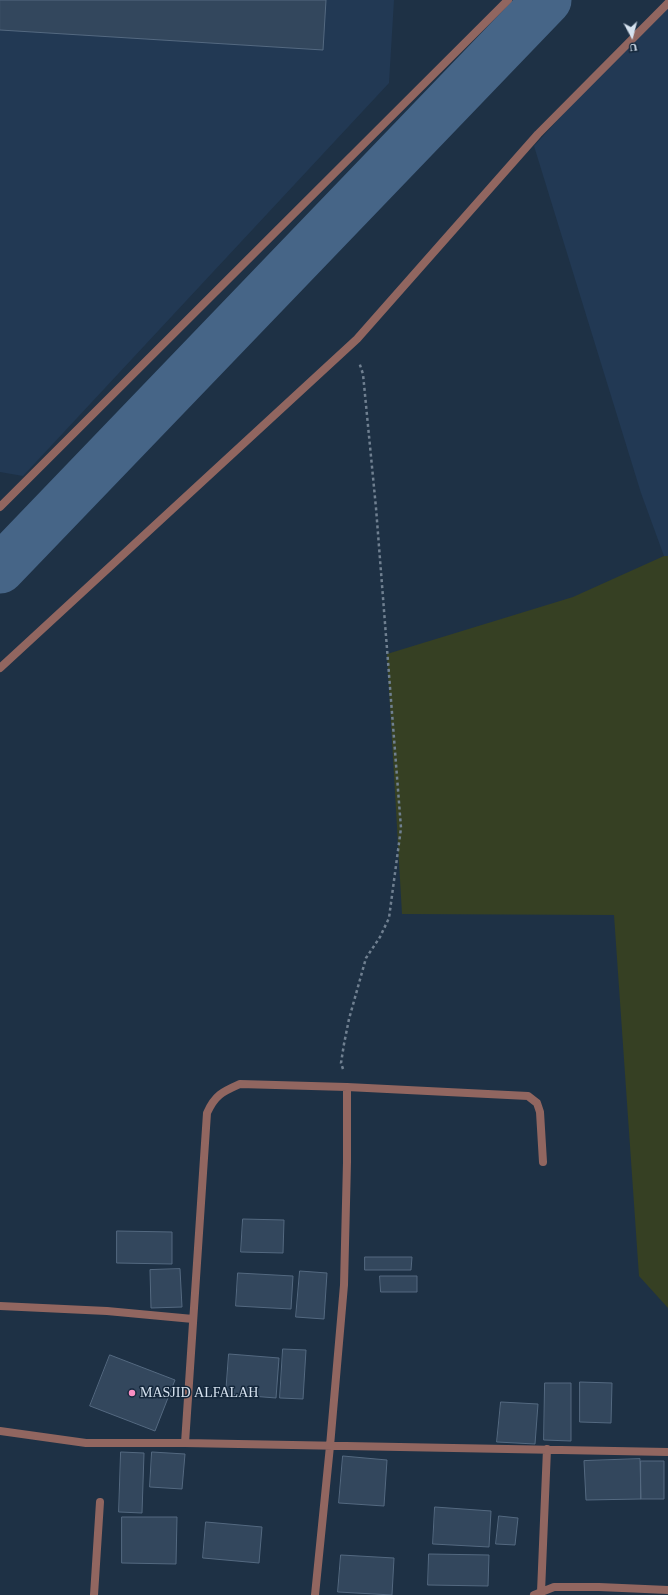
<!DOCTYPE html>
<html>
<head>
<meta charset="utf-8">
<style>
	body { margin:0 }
	#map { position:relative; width:668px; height:1595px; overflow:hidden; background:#1e3145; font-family:Georgia,serif }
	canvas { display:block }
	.north { position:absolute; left:612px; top:16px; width:40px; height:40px; -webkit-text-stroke:3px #14273b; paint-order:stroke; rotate:173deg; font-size:11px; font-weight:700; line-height:16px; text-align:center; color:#d6e2ef }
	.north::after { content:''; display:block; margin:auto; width:14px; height:18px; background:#d6e2ef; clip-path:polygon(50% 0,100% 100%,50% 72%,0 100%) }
</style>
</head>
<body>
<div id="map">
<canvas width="668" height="1595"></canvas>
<div class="north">U</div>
</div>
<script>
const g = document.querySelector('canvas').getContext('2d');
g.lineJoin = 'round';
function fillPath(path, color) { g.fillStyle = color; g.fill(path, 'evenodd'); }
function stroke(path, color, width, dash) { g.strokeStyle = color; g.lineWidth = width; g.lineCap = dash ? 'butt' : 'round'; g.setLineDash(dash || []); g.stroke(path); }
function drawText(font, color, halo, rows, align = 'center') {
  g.font = font + ' Georgia,serif'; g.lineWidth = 3; g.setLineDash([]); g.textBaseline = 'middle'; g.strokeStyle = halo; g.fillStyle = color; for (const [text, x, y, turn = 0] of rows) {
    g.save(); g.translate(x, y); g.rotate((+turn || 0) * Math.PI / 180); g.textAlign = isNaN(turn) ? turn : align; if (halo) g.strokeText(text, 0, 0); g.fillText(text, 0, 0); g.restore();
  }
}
const built = new Path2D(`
	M0 0H394L389 83 23 476 0 472Z
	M667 0H668V556H664L641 493 534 146Z`);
const green = new Path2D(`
	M664 556H668V1308L639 1276 614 915 402 914 387 654 573 597Z`);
const river = new Path2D(`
	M0 569 547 0`);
const building = new Path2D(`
	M0 0H326L323 50 0 30Z
	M243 1219 284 1220 283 1253 241 1252Z
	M117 1231 172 1232V1264L117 1263Z
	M365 1257H412L411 1270H365Z
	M180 1269 182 1307 151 1308 150 1270Z
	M300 1271 327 1273 324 1319 296 1317Z
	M238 1273 293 1276 291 1309 236 1306Z
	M380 1276H417V1292H381Z
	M283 1349 306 1350 303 1399 280 1398Z
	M229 1354 279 1358 276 1398 226 1394Z
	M110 1355 175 1380 155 1431 90 1406Z
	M580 1382 612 1383 611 1423 580 1422Z
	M545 1383H571V1441L544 1440Z
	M501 1402 538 1404 535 1444 497 1442Z
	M121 1452 144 1453 142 1513 119 1512Z
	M152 1452 185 1454 182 1489 150 1487Z
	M343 1456 387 1460 384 1506 339 1503Z
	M640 1459 641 1499 586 1500 584 1461Z
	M641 1461H664V1499H641Z
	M435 1507 491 1511 489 1547 433 1544Z
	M499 1516 518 1518 515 1545 496 1544Z
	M122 1517H177L176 1564 122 1563Z
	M206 1522 262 1527 259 1563 203 1558Z
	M429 1554 489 1555 488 1586 428 1585Z
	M341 1555 394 1558 392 1595 338 1592Z`);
const path = new Path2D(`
	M343 1069 341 1063 344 1044 349 1019 366 958 380 937 389 918 401 828 376 508 363 374 359 362`);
const minor = new Path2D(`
	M0 668 357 339 538 134 668 3
	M0 1306 107 1311 193 1319
	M0 1431 86 1443H185L668 1452
	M185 1443 207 1113C215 1095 222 1092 240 1084L347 1087
	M541 1592 547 1449
	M94 1595 100 1502
	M315 1595 330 1446 344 1285 347 1162V1087L528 1096 537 1103 540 1112 543 1162
	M534 1595 554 1587H599L668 1590`);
const tertiary = new Path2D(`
	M0 507 508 0`);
const markers = [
	[132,1393,4,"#fb8fc3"]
];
const poiNames = [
	["MASJID ALFALAH",140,1393]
];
fillPath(built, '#223954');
fillPath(green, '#364023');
stroke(river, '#466587', 49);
fillPath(building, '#33475d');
stroke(building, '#546980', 1);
stroke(path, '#708091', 2.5, [3, 3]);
stroke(minor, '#916660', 8);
stroke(tertiary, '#916660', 8);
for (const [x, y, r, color] of markers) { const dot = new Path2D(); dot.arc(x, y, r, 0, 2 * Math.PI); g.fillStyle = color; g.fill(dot); stroke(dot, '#14273b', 1.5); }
drawText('14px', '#d6e2ef', '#14273b', poiNames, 'left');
</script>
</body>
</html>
